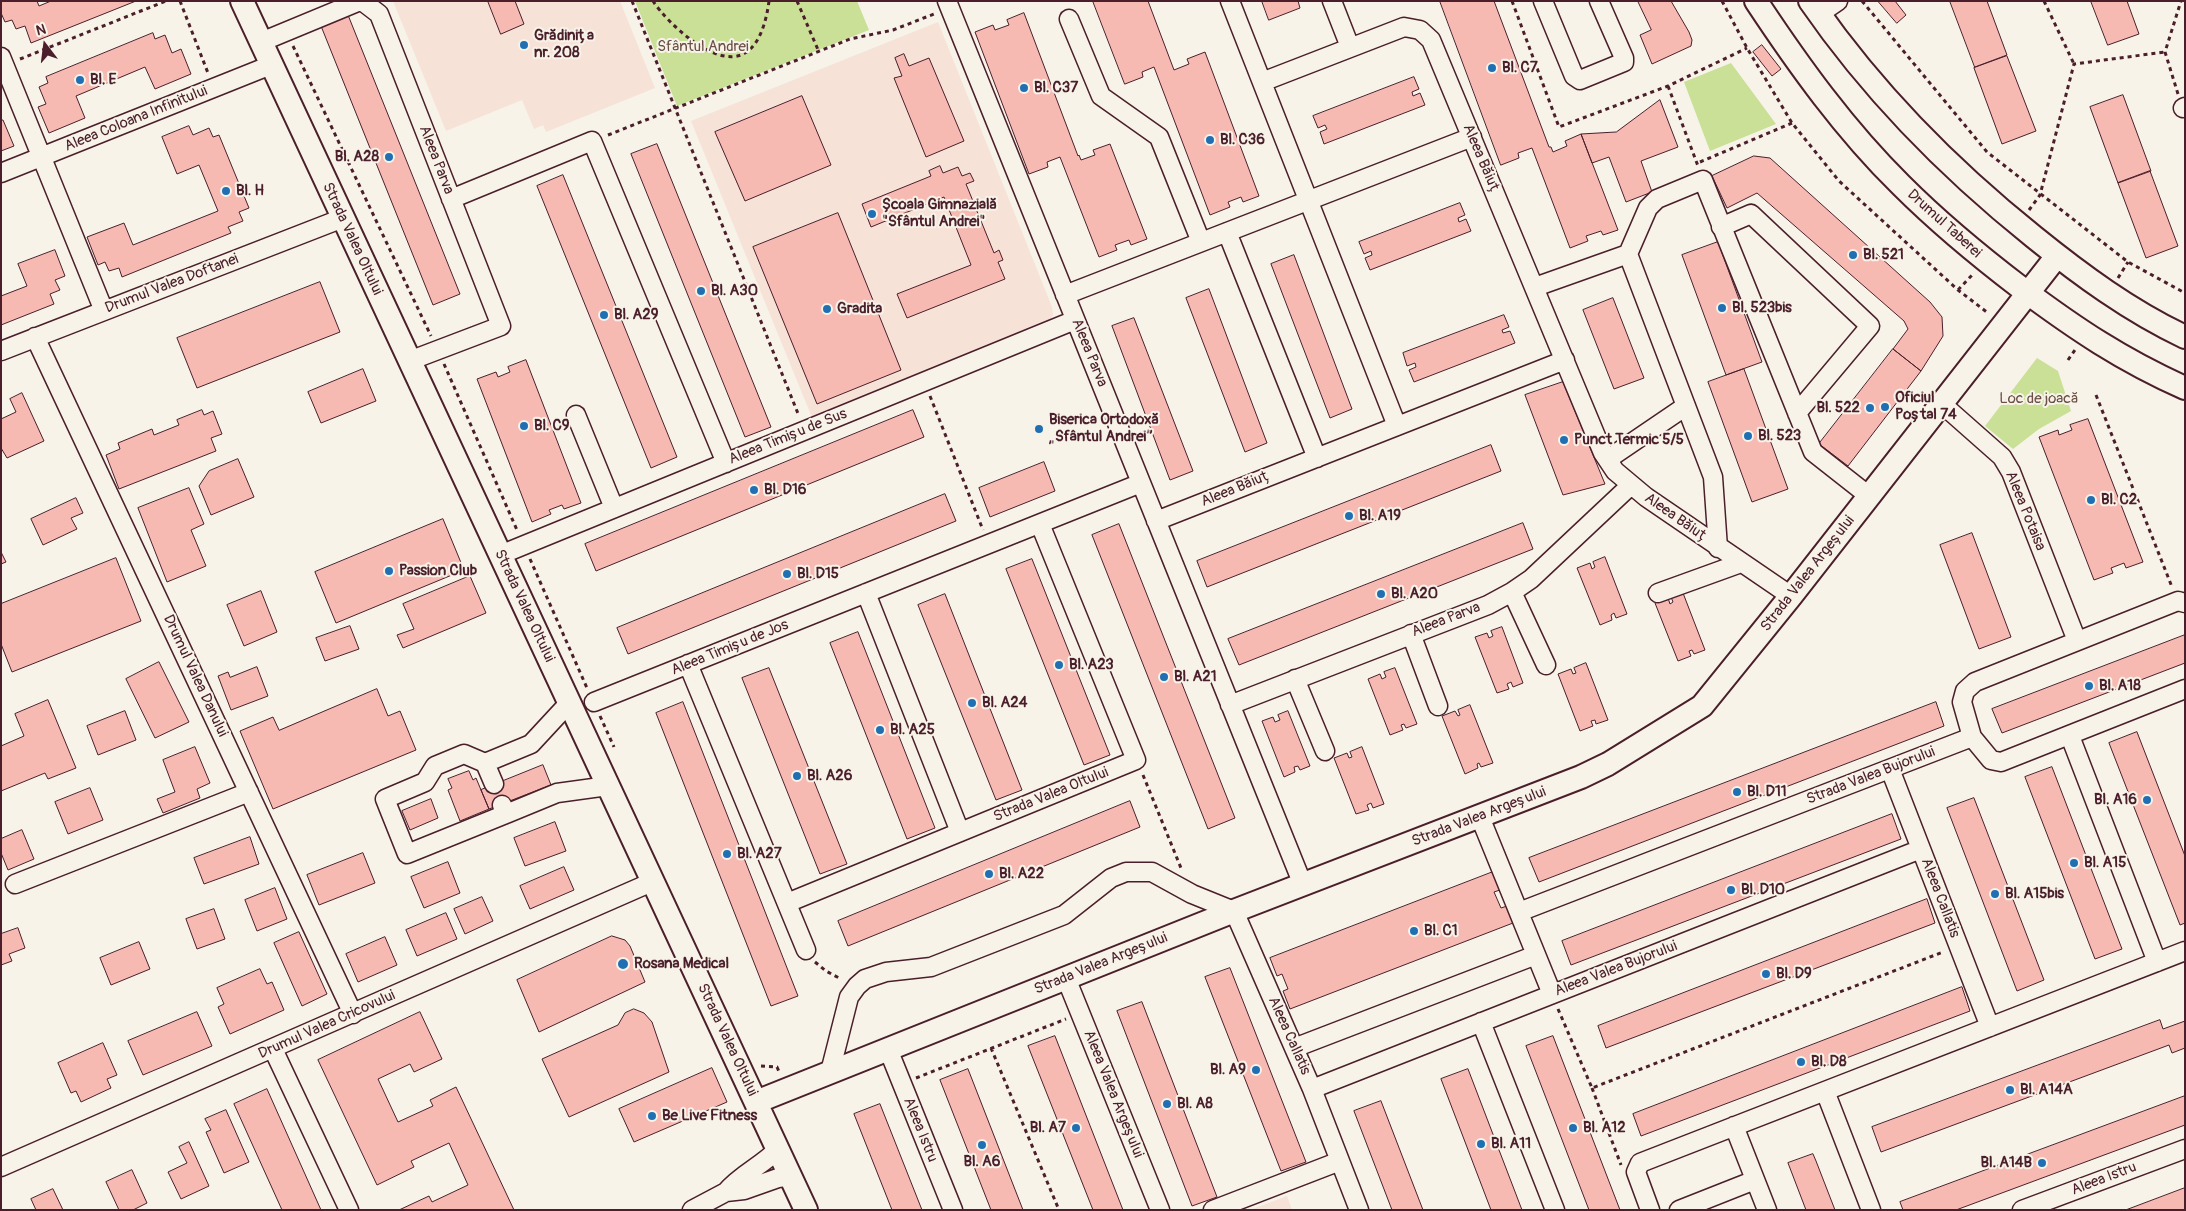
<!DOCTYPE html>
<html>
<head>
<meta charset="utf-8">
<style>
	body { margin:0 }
	#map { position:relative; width:2186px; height:1211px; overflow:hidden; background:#f7f3e8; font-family:Pangolin,sans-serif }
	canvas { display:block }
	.frame { position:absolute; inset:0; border:2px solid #4a1f2b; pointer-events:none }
	.north { position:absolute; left:20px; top:20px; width:50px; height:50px; -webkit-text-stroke:4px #f7f3e8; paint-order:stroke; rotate:345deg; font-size:14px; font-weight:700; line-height:20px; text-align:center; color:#4a1f2b }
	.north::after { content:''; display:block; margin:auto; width:18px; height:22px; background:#4a1f2b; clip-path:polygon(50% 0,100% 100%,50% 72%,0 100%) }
</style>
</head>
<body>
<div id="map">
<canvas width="2186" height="1211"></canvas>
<div class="frame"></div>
<div class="north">N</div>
</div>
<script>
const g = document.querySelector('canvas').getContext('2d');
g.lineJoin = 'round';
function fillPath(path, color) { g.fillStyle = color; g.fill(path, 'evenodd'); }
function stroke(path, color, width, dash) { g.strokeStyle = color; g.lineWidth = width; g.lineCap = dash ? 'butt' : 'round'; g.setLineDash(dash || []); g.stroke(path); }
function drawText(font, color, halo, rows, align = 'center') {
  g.font = font + ' Pangolin,sans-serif'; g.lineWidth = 4; g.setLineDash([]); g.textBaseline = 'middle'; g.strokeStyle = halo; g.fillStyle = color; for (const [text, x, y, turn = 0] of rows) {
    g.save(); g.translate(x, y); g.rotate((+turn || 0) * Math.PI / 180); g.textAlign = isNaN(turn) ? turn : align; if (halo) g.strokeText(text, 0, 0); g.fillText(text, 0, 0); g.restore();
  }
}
const built = new Path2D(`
	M393 1H620L655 88 546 132 543 125 534 129 522 100 446 131Z
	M938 22 1052 307 1053 315 1046 325 813 420 691 121Z
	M1287 1196 1292 1210H1250Z`);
const green = new Path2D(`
	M635 1H857L869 30 677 106Z
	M1731 63 1776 124 1710 151 1684 82Z
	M2037 358 2058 371 2071 411 2039 429 2013 449 1985 426Z`);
const building = new Path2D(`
	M1 1H37L39 6 51 1H136L31 43 25 26 16 29 12 20 5 22 1 13Z
	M488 1H515L524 24 501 34Z
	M1093 1H1148L1174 70 1189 64 1187 59 1205 52 1259 196 1243 202 1241 197 1228 202 1230 207 1210 215 1154 67 1142 72 1143 77 1125 84Z
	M1262 1H1298L1300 8 1269 20Z
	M1440 1H1494L1549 147H1551L1553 152 1567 146 1565 141 1581 134 1618 230 1603 235 1601 231 1586 236 1588 241 1570 248 1532 148 1518 153 1519 158 1501 165Z
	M1638 1H1671L1689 32 1692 40 1691 46 1652 64 1640 35 1651 30Z
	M1878 1H1895L1906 15 1897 23Z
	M1950 1H1987L2007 55 1975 67Z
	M2091 1H2127L2139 34 2108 45Z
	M346 10 460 294 433 305 319 21Z
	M1024 13 1078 156 1079 155 1081 160 1095 155 1093 150 1110 144 1147 239 1131 245 1129 240 1115 245 1117 250 1099 257 1060 157 1047 162 1048 167 1029 174 975 32 993 25 995 30 1009 25 1007 20Z
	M153 33 155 39 165 35 172 53 181 49 191 74 155 89 145 67 76 96 85 118 49 133 38 107 46 104 39 87 48 83 46 77Z
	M1762 45 1781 69 1772 76 1753 52Z
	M904 54 909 66 929 58 964 141 926 157 894 78 902 76 895 58Z
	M2007 56 2036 131 2002 144 1974 68Z
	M1414 77 1419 89 1412 92 1413 96 1420 93 1425 105 1324 144 1320 132 1327 129 1325 125 1318 128 1313 116Z
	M2123 95 2151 171 2118 183 2090 107Z
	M802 96 831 165 745 201 715 132Z
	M1660 100 1678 147 1641 161 1652 192 1626 202 1609 157 1592 163 1581 134 1616 132Z
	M1 120H3L14 146 1 151Z
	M189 126 193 135 209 128 213 137 219 135 249 208 239 212 243 221 228 227 231 233 122 277 119 268 109 271 105 262 98 265 87 237 124 223 133 245 218 211 199 165 177 174 162 137Z
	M657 144 771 427 745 437 631 154Z
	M1754 156 1770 158 1930 302 1942 317 1943 336 1921 371 1893 349 1908 329 1904 321 1757 193 1727 208 1712 176Z
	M940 166 943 173 958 167 962 176 970 173 974 181 966 184 994 253 999 250 1003 260 998 262 1005 279 907 318 897 294 971 265 944 197 871 227 862 204 931 176 929 171Z
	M2150 171 2178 246 2146 258 2118 183Z
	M563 175 677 457 651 468 537 186Z
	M1460 203 1465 215 1458 218 1459 222 1466 219 1471 231 1370 270 1365 258 1372 255 1371 251 1364 254 1359 242Z
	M838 213 901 370 817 404 753 247Z
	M1718 242 1762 362 1726 375 1682 255Z
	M55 250 65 276 55 280 60 290 50 294 54 304 1 325V296L27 286 18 264Z
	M1294 255 1352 409 1330 418 1271 264Z
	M320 282 340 332 197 388 177 338Z
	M1209 289 1267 443 1245 452 1186 298Z
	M1613 298 1644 378 1614 389 1583 310Z
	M1504 315 1509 327 1502 330 1503 333 1510 331 1515 343 1414 382 1409 370 1416 367 1415 363 1407 366 1403 353Z
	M1134 318 1193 471 1170 480 1112 326Z
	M1893 349 1921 371 1848 466 1819 444Z
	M526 360 581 503 564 509 562 505 549 510 551 514 532 522 477 379 496 372 498 377 510 372 508 367Z
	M363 369 376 401 321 423 308 392Z
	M1744 369 1788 489 1752 502 1708 382Z
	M1563 382 1605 484 1563 495 1525 395Z
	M22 393 44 441 7 458 1 448V419L16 412 10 399Z
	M202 410 204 415 213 411 222 434 211 438 216 451 119 489 106 455 120 449 118 443 152 429 154 435 179 425 177 420Z
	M913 410 924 437 596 571 585 544Z
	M2088 419 2143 562 2126 568 2124 563 2111 568 2113 573 2094 580 2039 437 2058 430 2059 435 2072 430 2070 425Z
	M1491 445 1501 471 1207 587 1197 561Z
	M238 459 254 497 211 515 199 486 209 471Z
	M1044 462 1055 491 990 517 979 488Z
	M189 488 204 524 191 530 206 566 167 582 138 508Z
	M945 494 956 521 628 654 617 628Z
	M76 498 83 513 71 518 77 529 43 545 31 519Z
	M443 519 464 570 336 623 315 572Z
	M1523 523 1533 549 1239 665 1228 639Z
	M1119 524 1235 818 1208 829 1092 535Z
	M1972 533 2011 637 1979 649 1940 545Z
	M1 552 6 562 1 564Z
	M1605 557 1627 614 1616 618 1614 613 1611 615 1612 620 1600 625 1577 568 1590 563 1592 569 1595 567 1593 562Z
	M116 558 141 621 12 672 1 644V604Z
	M1032 559 1110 755 1084 765 1006 569Z
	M470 576 486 613 403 648 397 635 414 629 403 604Z
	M261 591 277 632 244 646 227 605Z
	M1683 593 1705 650 1694 654 1692 650 1689 651 1691 656 1678 661 1655 603 1668 598 1670 604 1673 602 1671 597Z
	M945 594 1022 790 996 800 918 605Z
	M350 626 359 649 325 661 316 638Z
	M1502 627 1523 683 1513 687 1511 682 1507 684 1509 689 1497 693 1475 637 1487 633 1489 638 1493 636 1491 631Z
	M858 632 935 828 907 839 830 643Z
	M2185 635V663L2002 733 1992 709Z
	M159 662 189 722 155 738 126 679Z
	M1586 663 1608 720 1596 724 1595 720 1591 721 1593 726 1580 731 1558 674 1571 669 1573 674 1576 673 1574 668Z
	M257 667 268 696 231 710 218 676 228 672 230 677Z
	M769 668 847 864 820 874 742 678Z
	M1395 668 1417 724 1406 728 1404 724 1401 725 1403 730 1390 735 1368 679 1380 674 1382 679 1386 677 1384 672Z
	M377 689 388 716 400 711 416 750 273 809 240 731 273 717 279 730Z
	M48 700 76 768 48 779 45 773 1 791V746L24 736 15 714Z
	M683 702 798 996 771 1006 656 713Z
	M1936 702 1944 726 1539 882 1529 858Z
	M1470 705 1493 763 1481 767 1479 763 1477 764 1478 768 1465 774 1442 716 1455 711 1458 716 1460 715 1458 710Z
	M125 711 136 740 98 755 87 726Z
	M1288 711 1310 766 1300 770 1298 766 1294 767 1295 772 1284 777 1262 721 1273 717 1275 722 1280 720 1278 715Z
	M2137 732 2185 856V923L2180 925 2109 743Z
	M195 747 210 783 197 789 200 798 163 813 157 799 175 792 163 760Z
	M1362 747 1384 804 1373 808 1371 803 1367 805 1369 810 1356 814 1334 758 1347 753 1349 758 1352 757 1350 752Z
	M543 765 551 785 489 809 481 790Z
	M2052 767 2122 949 2095 959 2025 777Z
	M469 771 473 780 476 778 489 809 460 821 448 790 452 788 448 779Z
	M90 788 103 820 68 834 55 802Z
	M1974 798 2044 980 2017 991 1947 808Z
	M431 799 438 818 410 830 402 811Z
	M1130 801 1140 827 848 946 838 921Z
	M1892 814 1901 839 1571 965 1562 941Z
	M555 822 566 851 525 866 514 838Z
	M22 830 34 859 8 870 1 853V839Z
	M250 837 259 864 204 884 194 858Z
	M363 853 375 883 319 905 307 875Z
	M448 862 460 893 424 908 411 877Z
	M564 867 574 890 530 909 520 886Z
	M1493 872 1500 890 1494 892 1501 908 1507 906 1513 923 1290 1009 1283 991 1288 989 1282 974 1277 976 1270 958Z
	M275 888 287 919 257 931 245 900Z
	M482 897 493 921 465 934 454 909Z
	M1927 899 1935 923 1606 1048 1598 1026Z
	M214 909 225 939 197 949 186 919Z
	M446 913 457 939 417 956 406 930Z
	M18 928 25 948 9 954 12 961 1 965V934Z
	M299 932 327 994 302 1006 274 943Z
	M612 936 625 940 630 946 645 982 539 1032 517 980Z
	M385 937 397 965 358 982 346 954Z
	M139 942 150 969 111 985 100 958Z
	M1230 968 1306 1162 1281 1171 1205 977Z
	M260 969 267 984 272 982 284 1010 230 1034 218 1007 224 1004 217 988Z
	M1962 987 1970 1011 1641 1136 1633 1114Z
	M1142 1002 1217 1197 1192 1206 1117 1011Z
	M634 1009 644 1013 652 1022 669 1072 569 1117 542 1059 618 1025 625 1013Z
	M197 1012 212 1046 143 1075 128 1041Z
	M420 1012 442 1059 414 1072 410 1064 378 1079 398 1122 433 1106 430 1100 456 1087 514 1210H399L429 1196 432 1202 468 1185 449 1143 411 1161 414 1167 377 1185 318 1060Z
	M2160 1020 2163 1029 2185 1021V1048L2172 1053 2169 1045 1881 1152 1872 1127Z
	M1055 1036 1123 1210H1093L1028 1046Z
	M1553 1036 1620 1210H1589L1526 1046Z
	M103 1043 117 1075 107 1079 111 1088 81 1102 76 1091 71 1093 58 1063Z
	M712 1068 727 1102 634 1142 619 1109Z
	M968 1069 1023 1210H991L940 1080Z
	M1468 1069 1522 1210H1491L1441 1079Z
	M267 1089 321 1210H282L234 1104Z
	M2185 1096V1125L1956 1210H1903L1900 1202Z
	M1381 1101 1423 1210H1392L1354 1111Z
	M880 1104 922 1210H892L854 1114Z
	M226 1110 249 1162 224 1173 206 1132 211 1130 205 1119Z
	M189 1142 209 1186 181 1199 168 1172 187 1163 179 1147Z
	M1813 1154 1816 1161 1835 1210H1806L1788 1163Z
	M132 1170 147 1203 133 1210H119L106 1182Z
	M2185 1188V1210H2126Z
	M53 1189 63 1210H36L31 1199Z`);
const path = new Path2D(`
	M180 1 208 73
	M632 1 799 416
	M653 1C668 24 717 70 745 53 761 44 767 17 769 1
	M797 1 819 52
	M1512 1 1559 127 1668 86 1747 48
	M1722 1 1747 48 1792 123 1839 181 1958 290 1988 313
	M1862 1 1987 152 2128 262 2185 293
	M2044 1 2074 64
	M293 46 431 336
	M20 59 166 1
	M1668 86 1698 166
	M2178 94 2165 52 2181 1
	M608 135 850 39 893 30 934 14
	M1700 162 1792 123
	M2029 210 2040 195 2074 64 2165 52
	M2118 278 2128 262
	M1958 290 1973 274
	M2068 360 2075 350
	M444 364 517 530
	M2096 395 2172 587
	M930 396 983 530
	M530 559 587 688
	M600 716 614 747
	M1143 775 1181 868
	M815 962 826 971 841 979
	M1558 1009 1592 1088 1943 952
	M991 1048 1059 1210
	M761 1066 777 1067 780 1074
	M916 1078 1066 1019
	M1592 1088 1621 1165`);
const minor = new Path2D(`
	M362 1 379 14 501 326 409 361
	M947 1 1303 885
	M1230 1 1397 426
	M1332 1 1350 47
	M1543 1 1574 76 1580 80 1624 62V58L1599 1
	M1819 14 1838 1
	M1069 19 1101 96 1159 137 1201 242
	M261 42 360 1
	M1 57 104 311
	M1262 82 1404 27 1420 30 1431 40 1603 453 1615 471 1646 497 1791 596
	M2183 108 2185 107
	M1 173 271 65
	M451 199 592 141 726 463
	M1721 227 1751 214 1870 326 1797 413
	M1227 232 1317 458
	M1628 254 1713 477 1718 548
	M1535 287 1628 254 1648 208 1657 199 1703 180 1813 452 1869 496
	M1065 295 1472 137
	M35 337 353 1014
	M1 351 343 218
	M1942 404 2002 457 2011 472 2077 641
	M576 415 614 508
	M1608 459 1686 406
	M1156 521 1565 360
	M500 555 1075 320
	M1512 592 1546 665
	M866 593 960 832
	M1658 593 1741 563
	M2185 603 2178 601 1975 682 1965 691 1962 702 1972 737 1991 760 2001 762 2185 689
	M1411 634 1438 706
	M688 664 806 950
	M1295 679 1325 751
	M594 702 1141 483
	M1230 705 1488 605 1512 592 1531 579 1631 485
	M2070 736 2157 962
	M485 763 464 754 435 766 425 782 385 799 407 854 506 814
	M1890 769 1990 1027
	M494 784 485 763 531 744 569 703
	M502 805 506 814 557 793 608 786
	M1480 817 1552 994
	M15 884 249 792
	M787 903 1136 760 1040 524
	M1519 912 1972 737
	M1066 978 1160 1210
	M1481 1022 1555 1210
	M1294 1048 1536 955
	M273 1049 349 1210
	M888 1049 953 1210
	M830 1072 849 997 857 986 865 979 886 972 931 967 1064 915 1111 878 1126 872H1152L1192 894 1234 911 1312 1089 1359 1210
	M1312 1089 1921 849
	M1825 1091 1871 1210
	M1734 1126 1767 1210
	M1 1167 652 882
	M726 1192C741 1174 762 1166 778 1149
	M692 1210 726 1192 744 1190 778 1178 791 1176
	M1213 1210 1340 1161
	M1650 1210 1636 1172 1640 1163 2185 951
	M1679 1210 1755 1180
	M2022 1210 2185 1149`);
const major = new Path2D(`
	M242 1 806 1210
	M1756 1C1799 66 1845 130 1901 185 1938 222 1979 256 2021 288 2076 329 2122 360 2185 388
	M1810 1C1872 91 1949 169 2034 237 2081 275 2130 311 2185 337
	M756 1102 1234 911 1581 777 1608 764 1702 706 1791 596 2057 256`);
const markers = [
	[524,45,5,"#1f6fb2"],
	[1492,68,5,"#1f6fb2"],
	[80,80,5,"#1f6fb2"],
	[1024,88,5,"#1f6fb2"],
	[1210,140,5,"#1f6fb2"],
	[389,157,5,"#1f6fb2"],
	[226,191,5,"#1f6fb2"],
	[872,214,5,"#1f6fb2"],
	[1853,255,5,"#1f6fb2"],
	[701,291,5,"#1f6fb2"],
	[1722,308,5,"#1f6fb2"],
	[827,309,5,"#1f6fb2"],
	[604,315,5,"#1f6fb2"],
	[1885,407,5,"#1f6fb2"],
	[1870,408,5,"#1f6fb2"],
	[524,426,5,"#1f6fb2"],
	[1039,429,5,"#1f6fb2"],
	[1748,436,5,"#1f6fb2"],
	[1564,440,5,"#1f6fb2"],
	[754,490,5,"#1f6fb2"],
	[2091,500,5,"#1f6fb2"],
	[1349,516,5,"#1f6fb2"],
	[389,571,5,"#1f6fb2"],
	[787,574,5,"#1f6fb2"],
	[1381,594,5,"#1f6fb2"],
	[1059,665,5,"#1f6fb2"],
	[1164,677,5,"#1f6fb2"],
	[2089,686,5,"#1f6fb2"],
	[972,703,5,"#1f6fb2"],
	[880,730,5,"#1f6fb2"],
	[797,776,5,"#1f6fb2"],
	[1737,792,5,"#1f6fb2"],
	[2147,800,5,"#1f6fb2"],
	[727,854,5,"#1f6fb2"],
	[2074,863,5,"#1f6fb2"],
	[989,874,5,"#1f6fb2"],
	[1731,890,5,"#1f6fb2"],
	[1995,894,5,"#1f6fb2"],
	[1414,931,5,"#1f6fb2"],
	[623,964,6,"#1f6fb2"],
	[1766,974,5,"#1f6fb2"],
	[1801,1062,5,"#1f6fb2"],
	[1256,1070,5,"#1f6fb2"],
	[2010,1090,5,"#1f6fb2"],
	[1167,1104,5,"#1f6fb2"],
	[652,1116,5,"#1f6fb2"],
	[1076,1128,5,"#1f6fb2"],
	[1573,1128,5,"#1f6fb2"],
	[1481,1144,5,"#1f6fb2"],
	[982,1145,5,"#1f6fb2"],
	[2042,1163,5,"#1f6fb2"]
];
const poiNames = [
	["Grădinița",534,36],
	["nr. 208",534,53],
	["Bl. C7",1502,68],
	["Bl. E",90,80],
	["Bl. C37",1034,88],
	["Bl. C36",1220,140],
	["Bl. A28",379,157,"right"],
	["Bl. H",236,191],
	["Școala Gimnazială",882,205],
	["\"Sfântul Andrei\"",882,222],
	["Bl. 521",1863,255],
	["Bl. A30",711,291],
	["Bl. 523bis",1732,308],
	["Gradita",837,309],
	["Bl. A29",614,315],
	["Oficiul",1895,398],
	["Poștal 74",1895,415],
	["Bl. 522",1860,408,"right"],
	["Biserica Ortodoxă",1049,420],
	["„Sfântul Andrei”",1049,437],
	["Bl. C9",534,426],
	["Bl. 523",1758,436],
	["Punct Termic 5/5",1574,440],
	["Bl. D16",764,490],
	["Bl. C2",2101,500],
	["Bl. A19",1359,516],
	["Passion Club",399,571],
	["Bl. D15",797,574],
	["Bl. A20",1391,594],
	["Bl. A23",1069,665],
	["Bl. A21",1174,677],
	["Bl. A18",2099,686],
	["Bl. A24",982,703],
	["Bl. A25",890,730],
	["Bl. A26",807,776],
	["Bl. D11",1747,792],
	["Bl. A16",2137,800,"right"],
	["Bl. A27",737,854],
	["Bl. A15",2084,863],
	["Bl. A22",999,874],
	["Bl. D10",1741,890],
	["Bl. A15bis",2005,894],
	["Bl. C1",1424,931],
	["Rosana Medical",634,964],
	["Bl. D9",1776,974],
	["Bl. D8",1811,1062],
	["Bl. A9",1246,1070,"right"],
	["Bl. A14A",2020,1090],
	["Bl. A8",1177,1104],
	["Be Live Fitness",662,1116],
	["Bl. A7",1066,1128,"right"],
	["Bl. A12",1583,1128],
	["Bl. A11",1491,1144],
	["Bl. A6",982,1162,"center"],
	["Bl. A14B",2032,1163,"right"]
];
const parkNames = [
	["Sfântul Andrei",703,47],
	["Loc de joacă",2039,399]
];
const streetNames = [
	["Aleea Coloana Infinitului",136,119,-22],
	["Aleea Băiuț",1481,159,67],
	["Aleea Parva",436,160,69],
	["Drumul Taberei",1944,224,42],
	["Strada Valea Oltului",352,239,65],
	["Drumul Valea Doftanei",172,284,-21],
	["Aleea Parva",1089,353,68],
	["Aleea Timișu de Sus",788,437,-22],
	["Aleea Băiuț",1236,489,-22],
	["Aleea Potaisa",2025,511,68],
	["Aleea Băiuț",1676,518,35],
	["Strada Valea Argeșului",1808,574,-52],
	["Strada Valea Oltului",524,606,65],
	["Aleea Parva",1446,620,-21],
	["Aleea Timișu de Jos",730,648,-22],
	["Drumul Valea Danului",195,676,65],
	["Strada Valea Bujorului",1871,776,-21],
	["Strada Valea Oltului",1051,795,-22],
	["Strada Valea Argeșului",1479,817,-21],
	["Aleea Callatis",1940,898,69],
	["Strada Valea Argeșului",1101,964,-22],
	["Aleea Valea Bujorului",1616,969,-21],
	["Drumul Valea Cricovului",327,1025,-24],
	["Aleea Callatis",1289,1036,66],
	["Strada Valea Oltului",727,1040,65],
	["Aleea Valea Argeșului",1113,1094,68],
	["Aleea Istru",920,1130,68],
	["Aleea Istru",2104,1179,-21]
];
fillPath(built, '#f7e2d8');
fillPath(green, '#c9e096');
fillPath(building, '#f6bab3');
stroke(building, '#4a1f2b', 1);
stroke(minor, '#4a1f2b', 21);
stroke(major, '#4a1f2b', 26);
stroke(path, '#4a1f2b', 3, [4, 4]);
stroke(minor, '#f7f3e8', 18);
stroke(major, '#f7f3e8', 22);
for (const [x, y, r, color] of markers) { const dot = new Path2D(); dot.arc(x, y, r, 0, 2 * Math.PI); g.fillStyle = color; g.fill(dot); stroke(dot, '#f7f3e8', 2); }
drawText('bold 15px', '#4a1f2b', '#f7f3e8', poiNames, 'left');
drawText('15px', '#6a4f46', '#f7f3e8', parkNames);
drawText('15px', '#4a1f2b', '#f7f3e8', streetNames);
</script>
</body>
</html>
